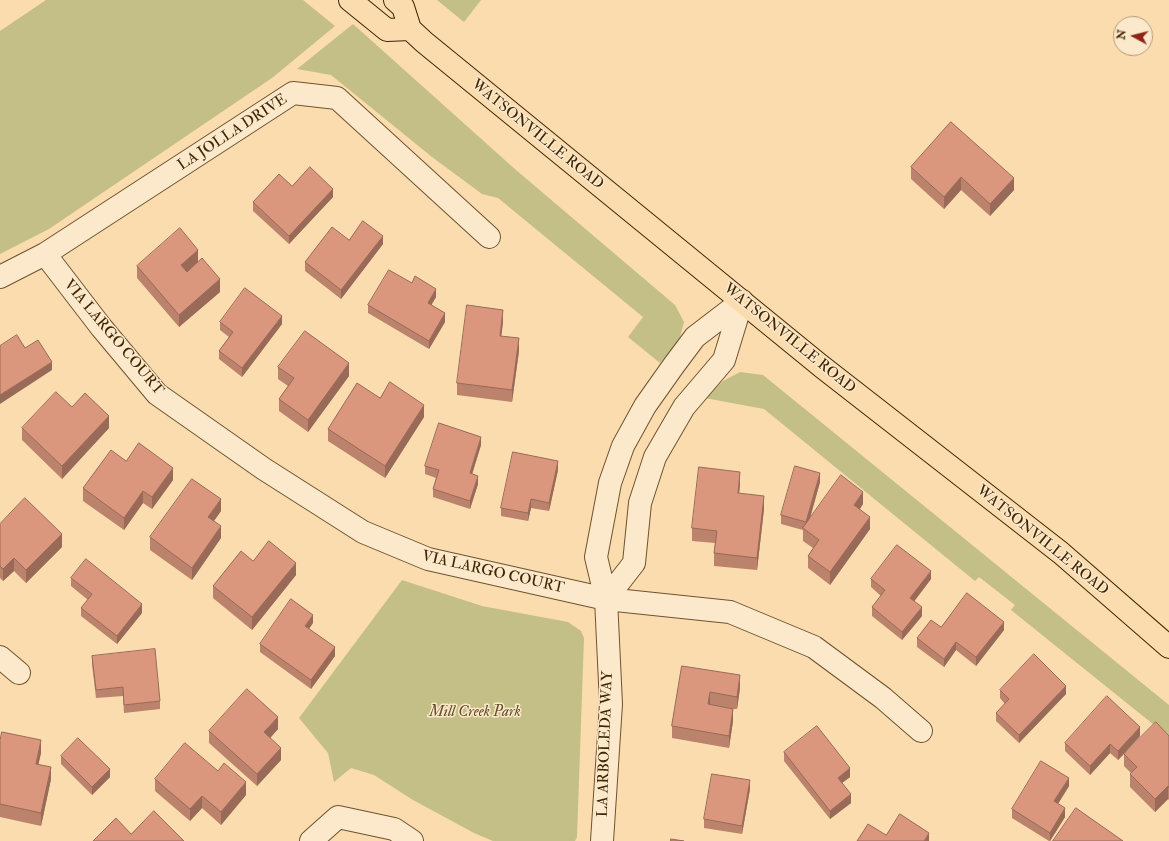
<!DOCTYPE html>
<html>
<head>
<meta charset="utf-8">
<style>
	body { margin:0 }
	#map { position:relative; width:1169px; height:841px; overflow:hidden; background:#fadcaf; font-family:"IM FELL Double Pica",serif }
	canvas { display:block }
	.north { position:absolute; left:1113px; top:16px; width:40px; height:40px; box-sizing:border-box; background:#fce8cb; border:1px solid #b09b7b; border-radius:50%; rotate:277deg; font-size:11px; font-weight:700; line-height:16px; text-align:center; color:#3f2704 }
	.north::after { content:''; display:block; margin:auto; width:14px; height:18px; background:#8f2418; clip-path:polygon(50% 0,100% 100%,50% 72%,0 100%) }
</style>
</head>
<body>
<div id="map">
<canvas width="1169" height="841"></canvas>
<div class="north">N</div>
</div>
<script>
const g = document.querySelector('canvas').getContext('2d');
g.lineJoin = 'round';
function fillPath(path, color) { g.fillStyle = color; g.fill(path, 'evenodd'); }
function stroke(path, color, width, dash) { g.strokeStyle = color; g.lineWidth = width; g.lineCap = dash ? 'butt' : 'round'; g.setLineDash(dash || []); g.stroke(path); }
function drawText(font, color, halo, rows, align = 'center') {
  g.font = font + ' "IM FELL Double Pica",serif'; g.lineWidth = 3; g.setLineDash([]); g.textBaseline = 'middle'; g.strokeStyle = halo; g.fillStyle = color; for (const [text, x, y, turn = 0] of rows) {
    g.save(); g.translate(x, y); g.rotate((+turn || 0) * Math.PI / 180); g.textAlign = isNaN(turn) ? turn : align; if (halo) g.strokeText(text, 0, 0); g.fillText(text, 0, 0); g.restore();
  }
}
const green = new Path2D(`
	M46 0H303L335 26 272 78 49 229 0 254V31Z
	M437 0H481L464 22Z
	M353 24 516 170 675 305 684 322 679 341 660 363 628 337 643 317 498 198 482 194 432 157 331 75 297 69Z
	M740 372 763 375 1169 705V737L1011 610 1015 605 979 577 975 581 764 409 705 398 723 381Z
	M402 580 482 606 568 622 581 631 584 638 577 837 575 841H493L474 833 413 800 374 775 351 768 334 782 328 753 299 718Z`);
const minor = new Path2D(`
	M45 254 101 327 157 394 264 469 363 532 428 559 606 599 730 612 814 647 883 698 921 731
	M0 277 45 254 293 93 337 98 489 237
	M606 599 634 563 640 503 655 457 684 407 724 360 742 301
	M0 657 19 673
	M311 841 338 817 394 829 412 841
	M602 841 611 704 606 599 596 557 610 483 623 446 645 406 674 365 695 337 742 301`);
const major = new Path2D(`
	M350 0 387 30 410 29
	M395 0 403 7 410 29 424 42 821 366 1061 553 1169 647`);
const wall = new Path2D(`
	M951 122 1014 190 990 216 961 190 944 209 911 179V167Z
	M292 186 333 197 289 244 253 211V202Z
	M349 240 383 244 341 299 305 271V262Z
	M198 262 220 292 179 327 137 278V266Z
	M436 297 431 305 445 322 429 349 368 313V305Z
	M220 322 282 324 242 377 219 359V351L229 337 220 330Z
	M503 322 501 336 519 351 512 402 457 395V383Z
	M278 367 349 376 308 432 279 411V399L288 386 278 379Z
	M380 398 424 417 385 478 328 441V429Z
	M72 407 109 428 62 479 22 440V428Z
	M481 445 472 474 478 484 470 509 433 497V489L436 478 425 474V466Z
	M126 461 173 480 152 509 143 503 124 530 83 501V488Z
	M558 470 549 511 531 508 528 521 501 516V508Z
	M820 482 810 519 863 504 860 509 870 529 830 585 808 568V556L813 548 803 541V530L781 524V515Z
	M740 484 739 493 764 509 757 570 714 566V553L715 543 692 541V528Z
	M221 511 214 521 221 538 192 580 150 550V537Z
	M0 524 62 547 26 583 14 571 3 581 0 578Z
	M253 561 296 575 252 630 213 598V586Z
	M71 578 142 613 117 644 81 616V608L88 600 71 586Z
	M871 579H931L914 601 922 616 902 640 872 616V607L881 596 871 587Z
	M313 623 309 629 335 656 311 689 260 652V644Z
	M941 627 1004 630 976 666 956 650 944 667 917 647V638Z
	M92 656 160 701V709L124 713 123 696 96 698 92 664Z
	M682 666 740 688 737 709H733V721L729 748 672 738V726Z
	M1000 690 1066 694 1019 743 996 721V713L1005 704 1000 698Z
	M278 729 270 738 281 760 257 786 209 743V731Z
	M1140 736 1125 752 1169 736V800L1168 799 1155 812 1130 787V774L1131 773 1124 766V754L1118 760 1110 753 1090 775 1065 751V743Z
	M0 741 41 753 38 764 51 779 41 826 0 817Z
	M784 752 850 777 842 783 851 803 830 819 784 761Z
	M61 756 110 777 92 795 61 764Z
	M218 771 246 795 221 825 202 808 190 821 155 791V779Z
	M1069 786 1058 804 1065 817 1050 841H1049L1012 818V809Z
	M750 789 742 834 704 828V819Z`);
const shadedWall = new Path2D(`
	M961 177V190L944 209V197Z
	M1014 178V190L990 216V204Z
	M333 189V197L289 244V236Z
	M383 236V244L341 299V290Z
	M198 250V262L181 277V265Z
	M220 279V292L179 327V315Z
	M436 289V297L428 311V303Z
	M503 310V322L500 348V336Z
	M445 313V322L429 349V341Z
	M282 316V324L242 377V368Z
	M519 338V351L512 402V390Z
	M52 362V370L0 404V395Z
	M349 363V376L308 432V420Z
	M424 405V417L385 478V466Z
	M109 416V428L62 479V466Z
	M481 437V445L470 481V473Z
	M558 461V470L549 511V503Z
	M173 468V480L152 509V497Z
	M740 472V484L738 506V493Z
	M820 473V482L806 531V522Z
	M478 476V484L470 509V501Z
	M143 491V503L124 530V518Z
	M863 492V504L854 517V505Z
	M764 496V509L757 570V558Z
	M221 499V511L208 529V517Z
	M531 499V508L528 521V513Z
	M870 517V529L830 585V572Z
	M221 526V538L192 580V568Z
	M62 534V547L26 583V570Z
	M14 558V571L3 581V569Z
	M296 563V575L252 630V617Z
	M931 571V579L910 607V598Z
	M142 604V613L117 644V636Z
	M922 607V616L902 640V632Z
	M313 615V623L305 634V626Z
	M1004 622V630L976 666V657Z
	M956 642V650L944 667V659Z
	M335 647V656L311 689V680Z
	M740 675V688L737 709V697Z
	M1066 686V694L1019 743V735Z
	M710 692V705L708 704Z
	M733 709V721L729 748V736Z
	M278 717V729L264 745V732Z
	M1140 727V736L1118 760V751Z
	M41 740V753L36 776V764Z
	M1110 744V753L1090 775V766Z
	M281 748V760L257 786V774Z
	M51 767V779L41 826V813Z
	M850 768V777L838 786V778Z
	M110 769V777L92 795V787Z
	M1069 778V786L1054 810V801Z
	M750 780V789L742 834V826Z
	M246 782V795L221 825V812Z
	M1168 786V799L1155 812V799Z
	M851 794V803L830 819V811Z
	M202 796V808L190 821V809Z
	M1065 808V817L1050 841V833Z
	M929 833V841H924Z`);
const building = new Path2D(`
	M951 122 1014 178 990 204 961 177 944 197 911 167Z
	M310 167 333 189 289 236 253 202 279 174 292 186Z
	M363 221 383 236 341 290 305 262 332 227 349 240Z
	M180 228 198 250 181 265 187 272 202 258 220 279 179 315 137 266Z
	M389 270 412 283 415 276 436 289 428 303 445 313 429 341 368 305Z
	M245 288 282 316 242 368 219 351 233 332 220 322Z
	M467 305 503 310 500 336 519 338 512 390 457 383Z
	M305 331 349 363 308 420 279 399 294 378 278 367Z
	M17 335 25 348 38 340 52 362 0 395V346Z
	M390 382 424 405 385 466 328 429 357 383 380 398Z
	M56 392 72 407 85 393 109 416 62 466 22 428Z
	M439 423 481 437 470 473 478 476 470 501 433 489 439 470 425 466Z
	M139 443 173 468 152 497 143 491 124 518 83 488 111 450 126 461Z
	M513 452 558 461 549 503 531 499 528 513 501 508Z
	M795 466 820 473 806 522 781 515Z
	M699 467 740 472 738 493 764 496 757 558 714 553 717 531 692 528Z
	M841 475 863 492 854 505 870 517 830 572 808 556 819 540 803 528Z
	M192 479 221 499 208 517 221 526 192 568 150 537Z
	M25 498 62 534 26 570 14 558 3 569 0 566V524Z
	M269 541 296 563 252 617 213 586 241 551 253 561Z
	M897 545 931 571 910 598 922 607 902 632 872 607 885 590 871 579Z
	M86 559 142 604 117 636 81 608 92 594 71 578Z
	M967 593 1004 622 976 657 956 642 944 659 917 638 931 620 941 627Z
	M291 599 313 615 305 626 335 647 311 680 260 644Z
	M155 649 160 701 124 705 123 687 96 690 92 656Z
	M1034 654 1066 686 1019 735 996 713 1009 699 1000 690Z
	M682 666 740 675 737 697 710 692 708 704 733 709 729 736 672 726Z
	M247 689 278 717 264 732 281 748 257 774 209 731Z
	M1107 696 1140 727 1118 751 1110 744 1090 766 1065 743Z
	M1156 722 1169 736V788L1168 786 1155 799 1130 774 1137 767 1124 754Z
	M817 726 850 768 838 778 851 794 830 811 784 752Z
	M2 732 41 740 36 764 51 767 41 813 0 804V741Z
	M78 738 110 769 92 787 61 756Z
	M185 743 218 771 224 763 246 782 221 812 202 796 190 809 155 779Z
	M1041 761 1069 778 1054 801 1065 808 1050 833 1012 809Z
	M712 774 750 780 742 826 704 819Z
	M1076 808 1123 841H1053Z
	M154 811 184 841H93L116 818 131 834Z
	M900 814 929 833 924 841H857L868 824 886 835Z
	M671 839 684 841H671Z`);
const streetNames = [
	["LA JOLLA DRIVE",233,133,-33],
	["WATSONVILLE ROAD",537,135,39],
	["VIA LARGO COURT",113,338,50],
	["WATSONVILLE ROAD",789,339,39],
	["WATSONVILLE ROAD",1042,541,39],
	["VIA LARGO COURT",493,573,13],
	["LA ARBOLEDA WAY",606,744,-88]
];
const parkNames = [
	["Mill Creek Park",475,713]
];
fillPath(green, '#c4bf87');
stroke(minor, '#6e542f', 24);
stroke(major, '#3f2704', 24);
stroke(minor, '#fce8cb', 22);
stroke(major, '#fadcaf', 22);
fillPath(wall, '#bb826c');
fillPath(shadedWall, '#996a58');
fillPath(building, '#da977e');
stroke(building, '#996a58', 1);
drawText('15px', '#3f2704', '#fce8cb', streetNames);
drawText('italic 15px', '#604d25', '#fce8cb', parkNames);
</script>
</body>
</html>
